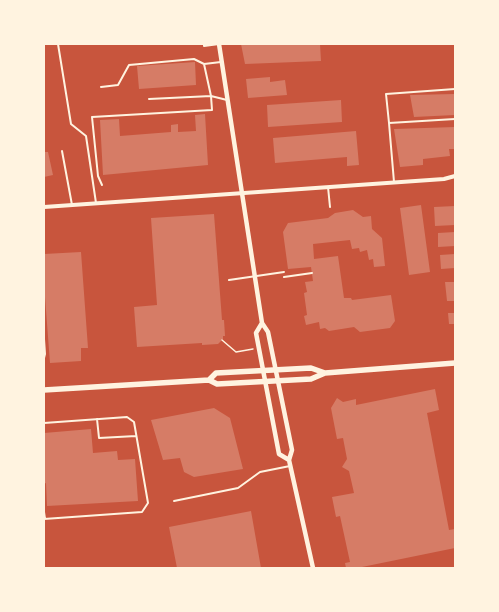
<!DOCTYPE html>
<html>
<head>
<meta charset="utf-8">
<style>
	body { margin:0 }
	#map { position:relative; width:499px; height:612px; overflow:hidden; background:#c8553d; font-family:"DejaVu Sans",sans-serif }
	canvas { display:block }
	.frame { position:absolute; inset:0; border:45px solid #fff3e0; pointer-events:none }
</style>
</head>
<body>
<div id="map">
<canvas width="499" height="612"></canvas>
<div class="frame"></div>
</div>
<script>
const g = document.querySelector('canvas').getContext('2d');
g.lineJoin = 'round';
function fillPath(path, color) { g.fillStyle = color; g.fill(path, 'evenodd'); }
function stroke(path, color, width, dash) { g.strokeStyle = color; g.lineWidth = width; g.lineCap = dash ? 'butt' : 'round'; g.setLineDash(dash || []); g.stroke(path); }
const building = new Path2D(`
	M241 44H320L321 61 245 64Z
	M195 62 196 85 139 89 137 66Z
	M270 77V82L285 80 287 95 248 98 246 79Z
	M455 94V115L414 117 410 95Z
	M341 100 342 122 268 127 267 105Z
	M205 114 208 165 103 175 100 120 119 119 120 136 171 132V125L178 124V132L196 131 195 115Z
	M455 127V149H449L450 156 423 159V165L400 167 394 129Z
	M356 131 359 165 347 166V157L275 163 273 138Z
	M44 152H48L53 175 44 177Z
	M421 205 430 272 409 275 400 208Z
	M455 206V225L435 226 434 207Z
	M353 210 363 217 371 216 372 229 382 238 385 266 374 267 373 259 369 260 367 250 360 252 359 248 352 249 350 240 313 244 314 259 338 256 344 298H351L352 300 391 295 395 321 390 328 360 332 354 327 329 331 325 328 320 329 319 322 306 325 304 316 307 315 304 293 307 292 305 282 313 281 311 267 288 269 283 232 288 223 328 218 335 213Z
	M214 214 222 320H224L225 336H223V339L218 344 202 345V343L137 347 134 307 157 305 151 218Z
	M455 232V246L438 247V233Z
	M81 252 88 348H81V361L50 363 44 284V254Z
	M455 254V268L441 269 440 255Z
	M445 282H455V301H447Z
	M448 313H455V324H449Z
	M435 389 439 410 427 413 449 530 455 529V548L362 567V568H346L345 563 350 562 340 516 336 517 332 497 354 493 349 471 342 467 347 459 343 438 337 439 331 408 337 398 343 402 356 399V405Z
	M214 408 230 418 243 469 194 477 184 472 180 458 163 460 151 420Z
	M91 429 93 453 117 451 118 460 135 459 138 501 47 506 46 483 44 484V433Z
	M251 511 261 568H177L169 527Z`);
const path = new Path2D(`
	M222 340 236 352 253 349`);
const service = new Path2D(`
	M58 44 71 124 86 136 96 203
	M204 44V46L219 44
	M101 87 118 85 129 65 194 59 204 64 221 62
	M149 99 211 96 204 64
	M389 123 386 94 455 89
	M62 151 72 205
	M394 182 389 123 455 119
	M102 185 98 176 92 117 212 110 211 96 227 100
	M328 187 330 207
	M284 277 312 273
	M229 280 284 272
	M44 339 45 354 44 358
	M97 419 99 438 136 436
	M44 423 127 417 134 422 148 503 142 512 44 519
	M174 501 238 488 260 472 290 466
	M44 512 45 519`);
const minor = new Path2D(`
	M44 207 444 179 455 176`);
const tertiary = new Path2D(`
	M219 44 262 323 268 332 292 450 289 460 313 568
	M262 323 256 333 279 454 289 460`);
const secondary = new Path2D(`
	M209 380 216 373 311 368 325 373
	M44 390 209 380 217 384 311 379 325 373 455 363`);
fillPath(building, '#d67c66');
stroke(path, '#fff3e0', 1.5);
stroke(service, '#fff3e0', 2);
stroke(minor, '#fff3e0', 4);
stroke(tertiary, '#fff3e0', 4.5);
stroke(secondary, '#fff3e0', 5.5);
</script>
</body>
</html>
